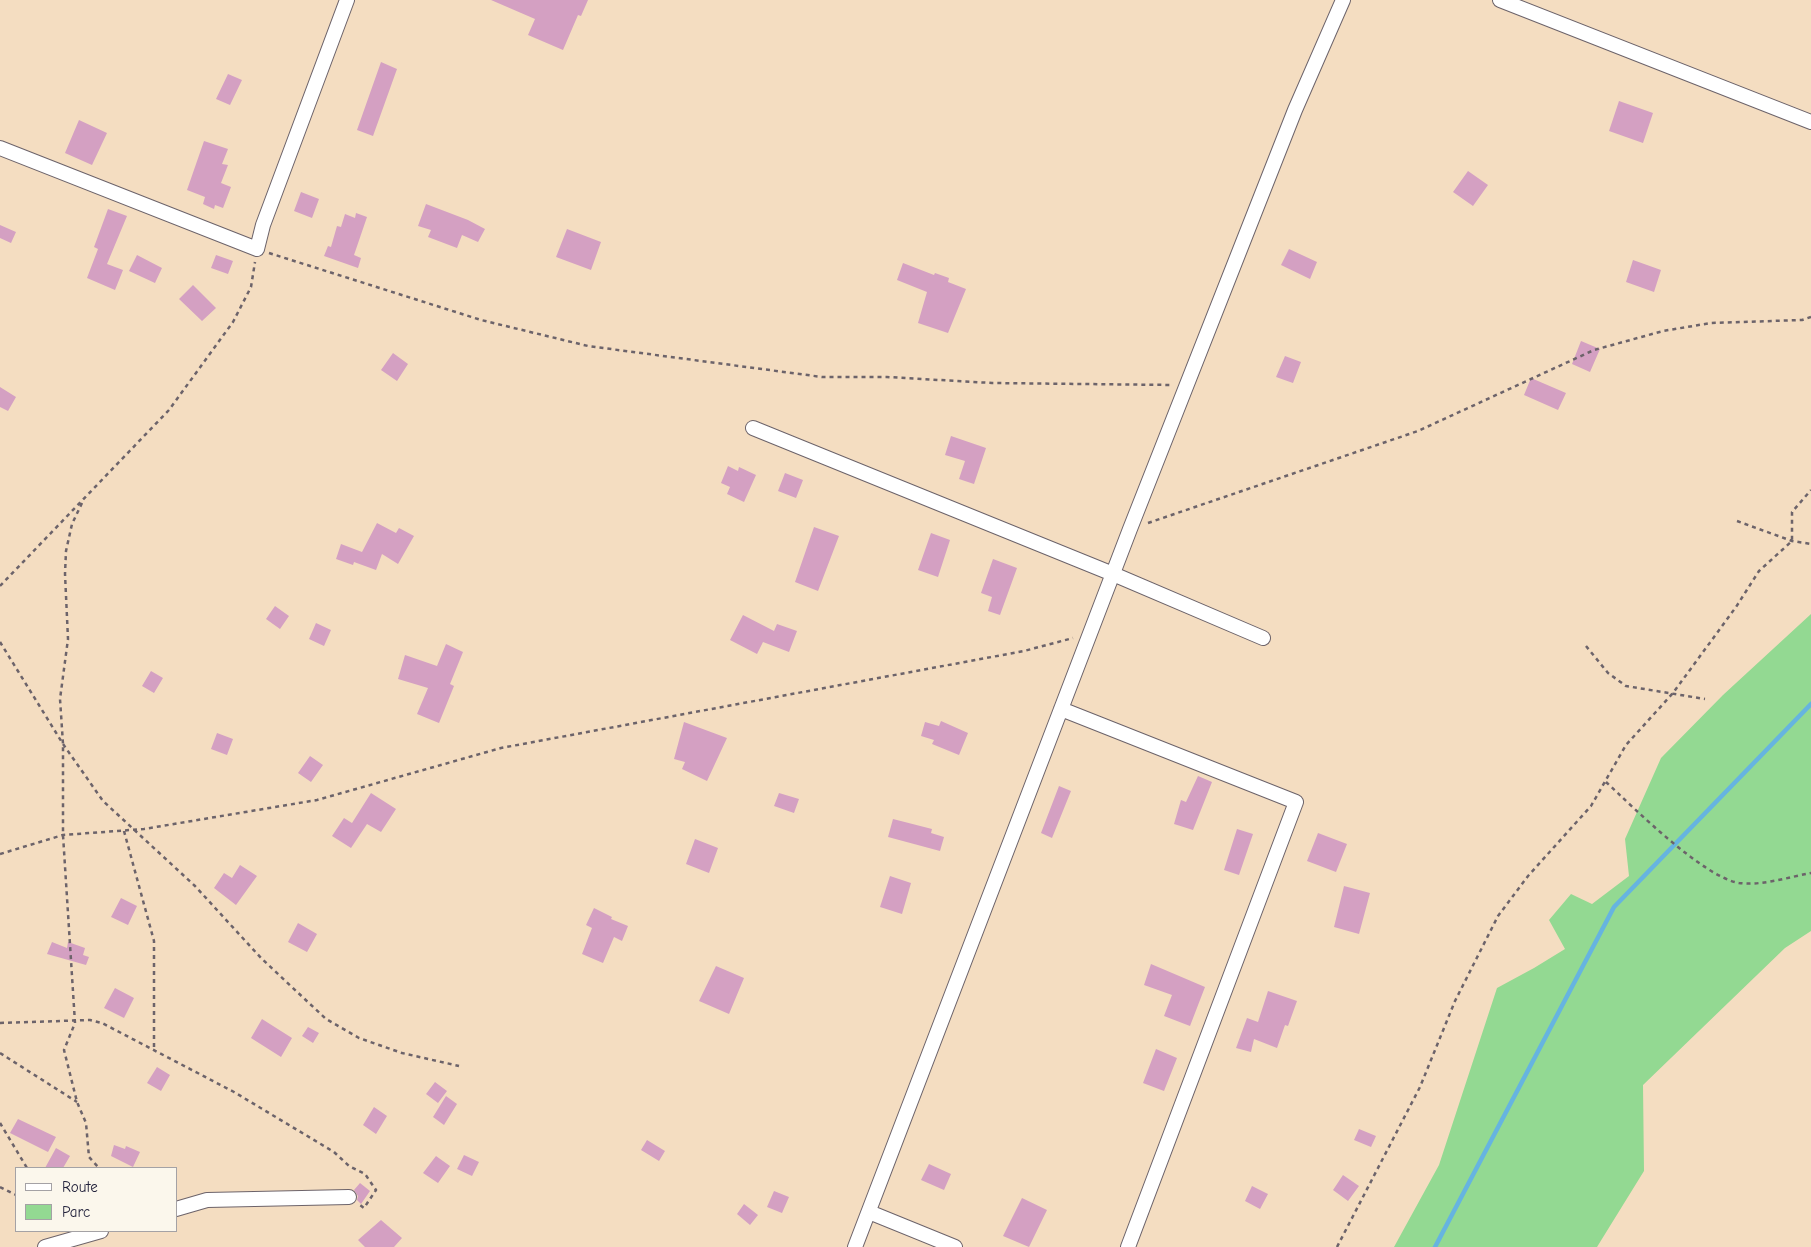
<!DOCTYPE html>
<html>
<head>
<meta charset="utf-8">
<style>
	body { margin:0 }
	#map { position:relative; width:1811px; height:1247px; overflow:hidden; background:#f4ddc1; font-family:"Comic Neue",sans-serif }
	canvas { display:block }
	.legend { position:absolute; left:15px; top:1167px; width:162px; height:65px; box-sizing:border-box; background:#fbf7ec; border:1px solid #a4a2a5; margin:0; padding:6px 9px; list-style:none; font-size:15px; color:#22223b }
	.legend li { display:flex; align-items:center; gap:10px; height:25px }
	.legend b { width:25px; border:1px solid #a4a2a5 }
</style>
</head>
<body>
<div id="map">
<canvas width="1811" height="1247"></canvas>
<ul class="legend">
<li><b style="height:6px;background:#fff"></b>Route</li>
<li><b style="height:14px;background:#93d992"></b>Parc</li>
</ul>
</div>
<script>
const g = document.querySelector('canvas').getContext('2d');
g.lineJoin = 'round';
function fillPath(path, color) { g.fillStyle = color; g.fill(path, 'evenodd'); }
function stroke(path, color, width, dash) { g.strokeStyle = color; g.lineWidth = width; g.lineCap = dash ? 'butt' : 'round'; g.setLineDash(dash || []); g.stroke(path); }
const green = new Path2D(`
	M1811 614V931L1785 948 1643 1085 1644 1171 1597 1247H1394L1439 1165 1497 988 1534 968 1565 949 1549 920 1571 894 1592 904 1629 876 1625 839 1661 758 1723 695Z`);
const stream = new Path2D(`
	M1435 1247 1614 907 1811 704`);
const building = new Path2D(`
	M491 0H588L581 16 578 15 563 50 528 35 535 19Z
	M381 62 397 69 373 136 357 130Z
	M228 74 242 80 230 105 216 99Z
	M1619 101 1653 113 1643 143 1609 131Z
	M79 120 107 133 92 165 65 153Z
	M204 141 228 149 222 164 228 165 221 183 231 187 223 208 215 205 214 209 203 204 205 197 187 190Z
	M1468 171 1488 185 1473 206 1453 192Z
	M301 192 319 199 312 218 294 211Z
	M426 204 468 220 485 229 478 242 462 235 457 248 428 237 431 230 418 226Z
	M108 209 127 216 107 264 123 270 115 290 87 278 98 249 94 247Z
	M356 213 367 217 354 255 361 258 358 268 324 256 328 246 331 247 337 226 341 227 345 214 355 218Z
	M0 225 16 232 11 243 0 238Z
	M567 229 601 242 591 270 556 257Z
	M1289 249 1317 262 1310 279 1281 265Z
	M137 255 162 268 155 283 129 271Z
	M216 255 233 261 228 274 211 268Z
	M1633 260 1661 270 1654 292 1626 282Z
	M903 263 934 275 935 273 949 278 948 282 966 289 948 333 918 323 927 292 897 280Z
	M193 285 216 308 202 321 179 299Z
	M1581 341 1600 349 1590 372 1572 364Z
	M393 353 408 364 397 381 381 370Z
	M1285 356 1301 362 1293 383 1276 377Z
	M1531 378 1566 393 1558 410 1524 395Z
	M0 387 16 397 8 411 0 407Z
	M951 436 986 448 974 484 959 479 965 461 945 455Z
	M728 466 738 471 739 467 756 475 744 502 727 494 730 487 721 483Z
	M785 473 803 480 796 498 778 491Z
	M377 523 396 533 399 528 414 536 398 564 382 554 376 570 354 562 353 565 336 559 341 544 362 552Z
	M814 527 839 536 818 591 795 582Z
	M931 533 950 540 938 577 918 570Z
	M993 559 1017 568 1000 615 988 611 992 597 981 593Z
	M275 606 289 616 280 629 266 619Z
	M743 615 774 631 777 624 797 631 789 652 763 642 757 654 730 640Z
	M316 623 331 630 324 646 309 639Z
	M446 644 463 652 450 684 454 686 439 723 417 714 428 688 398 679 405 655 437 666Z
	M151 671 163 678 154 693 142 686Z
	M941 721 968 733 959 755 932 744 934 740 921 736 925 722 939 726Z
	M684 722 727 738 707 781 682 769 685 762 674 759Z
	M217 733 233 739 227 755 211 749Z
	M310 756 323 765 311 782 298 773Z
	M1198 776 1212 782 1193 830 1174 824 1181 800 1186 802Z
	M1059 786 1071 791 1052 838 1041 833Z
	M371 793 396 809 381 832 367 824 351 848 332 836 344 818 352 823Z
	M779 793 799 799 794 813 774 806Z
	M893 819 932 829 931 833 944 837 940 851 888 837Z
	M1237 829 1253 834 1239 875 1224 870Z
	M1318 833 1347 844 1336 872 1307 861Z
	M695 839 718 848 709 873 686 864Z
	M240 865 257 876 236 905 214 888 224 873 232 878Z
	M890 876 911 883 902 914 880 907Z
	M1344 886 1370 893 1359 934 1334 927Z
	M121 898 137 906 128 925 111 917Z
	M594 908 612 917 611 919 628 926 622 941 614 937 603 963 582 954 592 928 586 925Z
	M298 923 317 934 307 952 288 942Z
	M52 942 67 948 68 942 85 948 83 955 89 957 86 965 47 954Z
	M1151 964 1205 987 1190 1026 1164 1016 1172 995 1144 985Z
	M716 966 744 978 729 1014 699 1001Z
	M115 988 134 998 124 1018 104 1008Z
	M1268 991 1297 1001 1288 1026 1285 1025 1277 1048 1254 1039 1251 1052 1236 1048 1247 1018 1258 1022Z
	M262 1019 292 1038 281 1057 251 1038Z
	M308 1027 319 1033 313 1043 302 1036Z
	M1156 1049 1177 1058 1164 1091 1143 1083Z
	M157 1067 170 1075 161 1091 147 1083Z
	M435 1082 447 1091 438 1103 426 1094Z
	M446 1096 457 1104 444 1125 433 1117Z
	M374 1107 387 1116 376 1134 363 1125Z
	M18 1119 56 1137 48 1152 10 1133Z
	M1359 1129 1376 1136 1371 1147 1354 1140Z
	M647 1140 665 1151 659 1161 641 1150Z
	M114 1145 125 1149 126 1146 140 1152 133 1167 111 1156Z
	M56 1148 70 1156 63 1168H45Z
	M464 1155 479 1162 472 1176 457 1169Z
	M436 1156 450 1166 438 1183 423 1173Z
	M929 1164 951 1174 944 1190 921 1180Z
	M1343 1175 1359 1186 1348 1201 1333 1190Z
	M360 1183 370 1191 361 1204 357 1200 358 1196 354 1190Z
	M1252 1186 1268 1194 1260 1209 1245 1201Z
	M774 1191 789 1197 782 1213 767 1207Z
	M1022 1198 1047 1210 1029 1247 1003 1236Z
	M744 1204 758 1215 750 1225 737 1214Z
	M381 1220 402 1238 394 1247H365L358 1240Z`);
const path = new Path2D(`
	M269 253 481 320 588 346 822 377H887L992 383 1173 385
	M82 503 72 524 66 551 65 574 68 639 60 699 63 744V835L75 1023 64 1050 77 1102 86 1123 89 1157 99 1168
	M1737 521 1792 541 1811 544
	M1148 523 1418 431 1594 350 1663 331 1711 323 1802 320 1811 317
	M0 586 169 410 233 322 251 287 255 262
	M0 642 63 744 103 801 195 886 261 958 326 1019 359 1038 402 1053 459 1066
	M1586 646 1608 673 1626 686 1705 699
	M1606 782C1634 808 1703 877 1739 883 1762 886 1789 877 1811 873
	M124 831 154 941V1050
	M0 854 63 835 144 829 317 800 501 748 1024 651 1073 638
	M0 1023 90 1020 102 1023 234 1092 334 1152 349 1166 365 1174 376 1190 364 1208 360 1205
	M0 1053 77 1102
	M0 1123 27 1168
	M0 1187 16 1195
	M1337 1247 1420 1087 1455 1001 1498 916 1528 876 1591 806 1626 745 1673 693 1736 607 1759 571 1792 541V512L1811 490`);
const minor = new Path2D(`
	M1500 0 1811 122
	M0 148 257 249 263 225 347 0
	M753 428 1113 574 1263 638
	M1061 709 1296 802 1128 1247
	M176 1209 207 1200 349 1197
	M869 1212 955 1247
	M45 1247 101 1231
	M855 1247 1130 529 1295 110 1343 0`);
fillPath(green, '#93d992');
stroke(stream, '#66b4e0', 4.5);
fillPath(building, '#d4a0c2');
stroke(minor, '#6c636a', 16);
stroke(path, '#6c636a', 2.5, [4, 4]);
stroke(minor, '#fff', 14);
</script>
</body>
</html>
